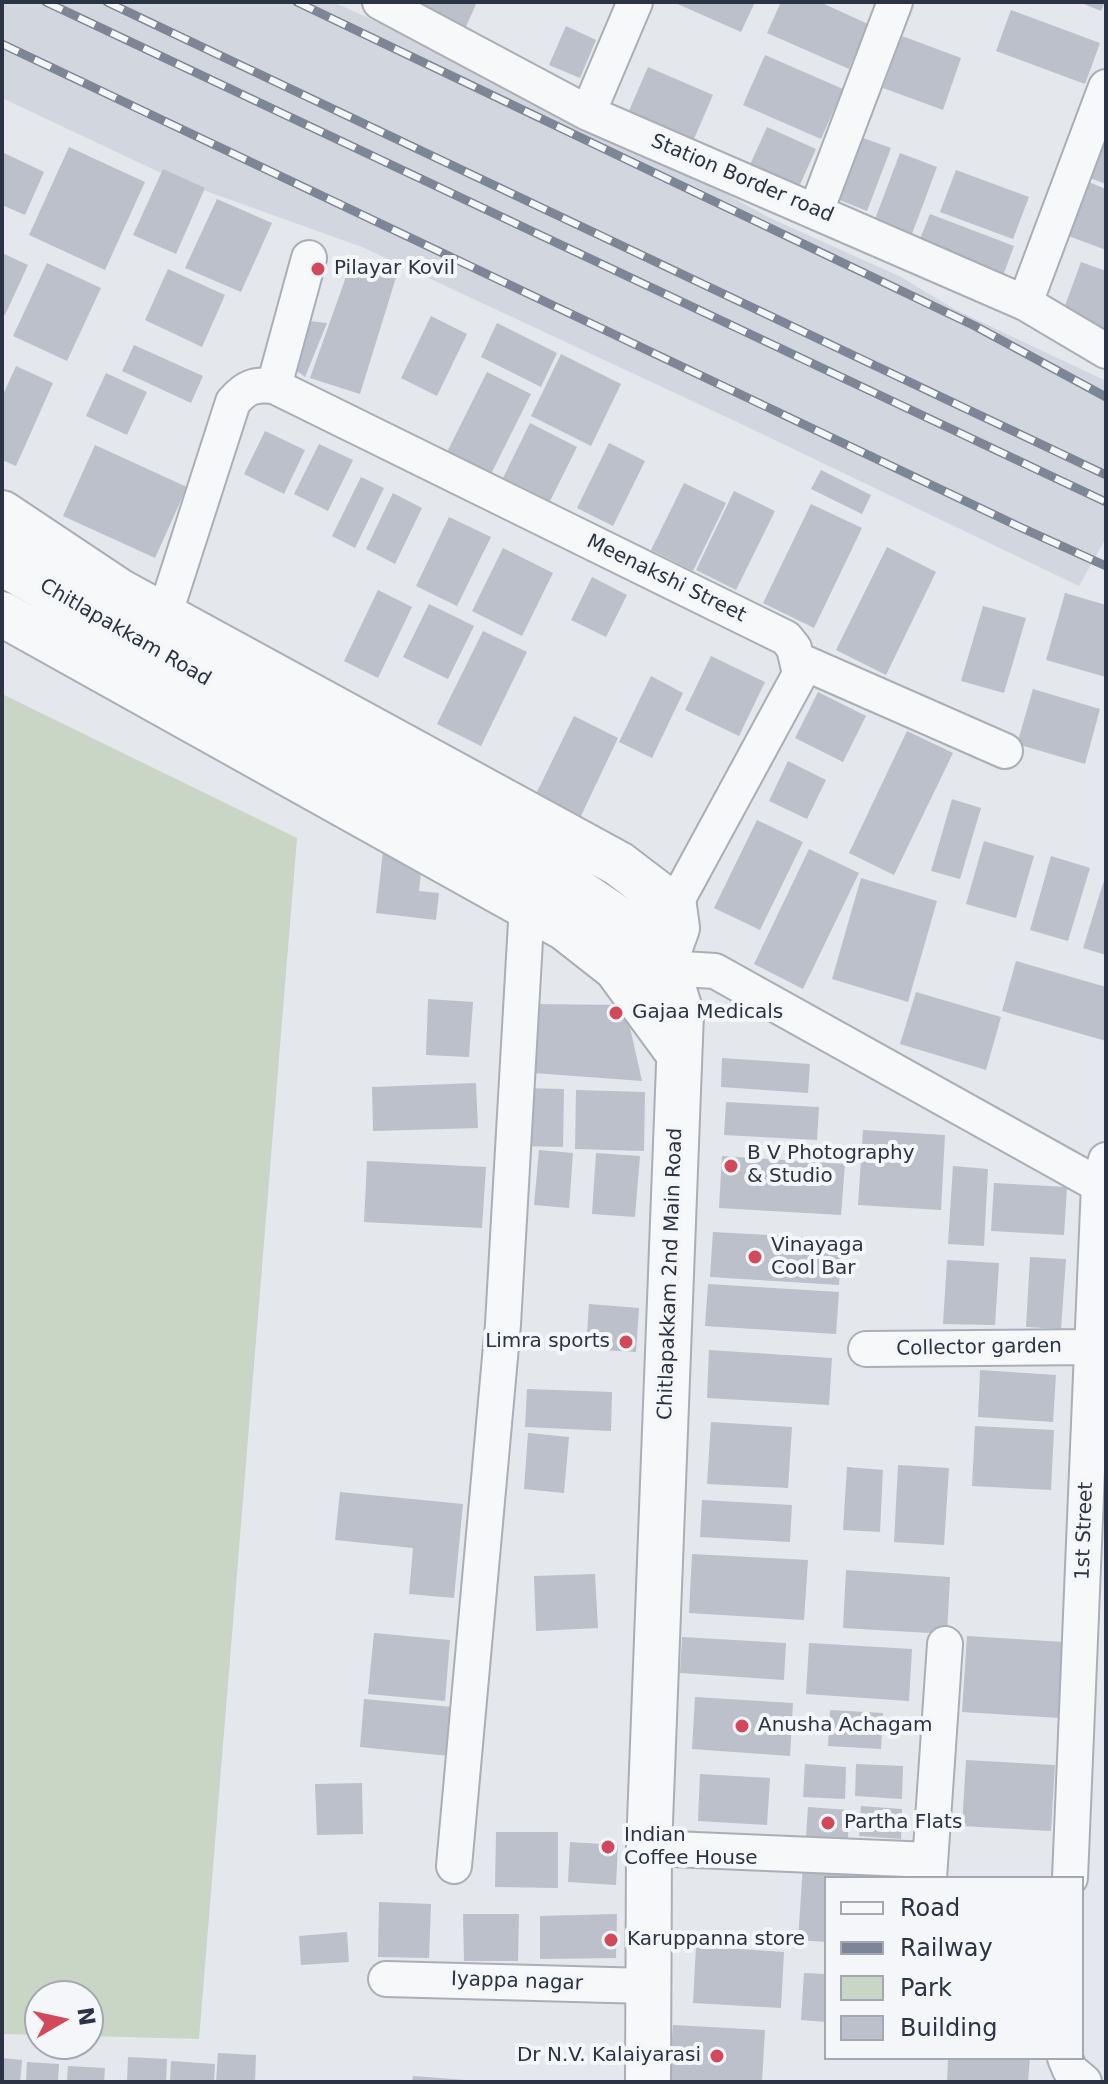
<!DOCTYPE html>
<html>
<head>
<meta charset="utf-8">
<style>
	body { margin:0 }
	#map { position:relative; width:1108px; height:2084px; overflow:hidden; background:#e4e7ec; font-family:"DejaVu Sans",sans-serif }
	canvas { display:block }
	.frame { position:absolute; inset:0; border:4px solid #2b3445; pointer-events:none }
	.legend { position:absolute; left:824px; top:1876px; width:260px; height:184px; box-sizing:border-box; background:#f4f6f9; border:2px solid #a4a8b1; margin:0; padding:10px 14px; list-style:none; font-size:24px; color:#2b3445 }
	.legend li { display:flex; align-items:center; gap:16px; height:40px }
	.legend b { width:40px; border:2px solid #a4a8b1 }
	.north { position:absolute; left:24px; top:1980px; width:80px; height:80px; box-sizing:border-box; background:#f4f6f9; border:2px solid #a4a8b1; border-radius:50%; rotate:81deg; font-size:22px; font-weight:700; line-height:32px; text-align:center; color:#2b3445 }
	.north::after { content:''; display:block; margin:auto; width:28px; height:36px; background:#d1495b; clip-path:polygon(50% 0,100% 100%,50% 72%,0 100%) }
</style>
</head>
<body>
<div id="map">
<canvas width="1108" height="2084"></canvas>
<div class="frame"></div>
<ul class="legend">
<li><b style="height:10px;background:#f7f8fa"></b>Road</li>
<li><b style="height:10px;background:#7d8696"></b>Railway</li>
<li><b style="height:22px;background:#c9d6c5"></b>Park</li>
<li><b style="height:22px;background:#bbc0ca"></b>Building</li>
</ul>
<div class="north">N</div>
</div>
<script>
const g = document.querySelector('canvas').getContext('2d');
g.lineJoin = 'round';
function fillPath(path, color) { g.fillStyle = color; g.fill(path, 'evenodd'); }
function stroke(path, color, width, dash) { g.strokeStyle = color; g.lineWidth = width; g.lineCap = dash ? 'butt' : 'round'; g.setLineDash(dash || []); g.stroke(path); }
function drawText(font, color, halo, rows, align = 'center') {
  g.font = font + ' "DejaVu Sans",sans-serif'; g.lineWidth = 8; g.setLineDash([]); g.textBaseline = 'middle'; g.strokeStyle = halo; g.fillStyle = color; for (const [text, x, y, turn = 0] of rows) {
    g.save(); g.translate(x, y); g.rotate((+turn || 0) * Math.PI / 180); g.textAlign = isNaN(turn) ? turn : align; if (halo) g.strokeText(text, 0, 0); g.fillText(text, 0, 0); g.restore();
  }
}
const built = new Path2D(`
	M2 2H333L446 53 688 173 770 218 901 277 954 309 1106 381V538L1079 586 737 422 362 247 178 181 2 98Z`);
const green = new Path2D(`
	M2 694 297 838 199 2039 88 2036V1996H40V2035L2 2034Z`);
const building = new Path2D(`
	M420 2H477L464 31 416 10Z
	M673 2H755L741 32Z
	M781 2H820L868 24 849 69 767 33Z
	M1079 2H1105L1101 11Z
	M1011 10 1100 43 1085 84 996 51Z
	M566 26 596 40 580 78 549 65Z
	M902 36 961 58 943 110 883 88Z
	M765 55 843 89 821 139 743 105Z
	M648 67 713 95 687 155 622 127Z
	M1106 126V184L1087 177Z
	M767 127 816 149 793 200 744 178Z
	M855 135 891 148 867 211 832 197Z
	M69 147 145 182 105 270 29 235Z
	M2 152 44 172 25 215 2 205Z
	M900 153 937 167 912 234 875 219Z
	M163 169 205 188 176 254 133 235Z
	M956 170 1029 197 1013 239 940 212Z
	M1086 181 1106 189V250L1066 235Z
	M217 199 272 223 241 292 185 268Z
	M930 214 1014 246 1001 281 916 249Z
	M2 253 28 265 5 315 2 314Z
	M353 257 398 271 360 394 310 378Z
	M1081 262 1106 271V336L1060 319Z
	M47 263 101 288 67 361 13 336Z
	M168 269 225 295 202 347 145 320Z
	M431 316 467 334 437 396 401 378Z
	M301 320 327 323 305 377 289 365Z
	M497 323 557 353 541 387 481 357Z
	M134 345 203 376 191 403 122 371Z
	M561 354 621 384 591 446 531 416Z
	M16 366 53 383 16 466 2 460V397Z
	M487 372 531 394 491 474 447 452Z
	M106 373 147 392 127 435 86 416Z
	M530 423 577 447 550 501 503 478Z
	M265 431 305 450 284 494 244 474Z
	M609 443 645 461 613 526 577 508Z
	M319 444 353 460 328 511 294 494Z
	M95 445 187 487 155 558 63 516Z
	M821 470 871 495 862 514 811 489Z
	M361 477 384 488 355 548 332 536Z
	M684 483 726 503 693 571 651 550Z
	M734 491 775 511 736 590 696 570Z
	M393 493 422 508 395 564 366 549Z
	M811 504 862 528 814 628 763 603Z
	M449 517 491 537 457 606 416 586Z
	M887 547 936 572 886 675 836 650Z
	M503 548 553 573 522 636 472 611Z
	M592 577 627 595 606 637 571 620Z
	M378 590 412 607 378 678 344 661Z
	M1065 593 1106 605V677L1046 660Z
	M429 604 474 626 448 679 403 657Z
	M983 606 1026 618 1004 693 961 681Z
	M483 631 527 652 481 746 437 724Z
	M711 656 765 682 739 736 685 710Z
	M651 676 683 693 652 758 619 742Z
	M1033 689 1100 709 1085 764 1017 744Z
	M818 692 866 716 843 762 795 738Z
	M574 716 618 738 580 818 535 796Z
	M907 731 953 753 894 875 849 853Z
	M788 761 826 780 807 819 769 801Z
	M952 799 981 808 960 879 931 871Z
	M757 820 803 842 760 930 714 908Z
	M984 841 1034 856 1016 918 966 904Z
	M809 849 859 873 803 989 754 964Z
	M383 851 423 855 419 891 439 893 436 920 376 913Z
	M1051 856 1090 868 1068 941 1030 930Z
	M1106 874V955L1083 948Z
	M861 878 937 901 908 1002 832 979Z
	M1016 961 1106 987V1041L1002 1011Z
	M916 992 1001 1017 986 1070 900 1044Z
	M428 999 473 1002 469 1057 426 1055Z
	M535 1004 625 1005 642 1081 534 1073Z
	M722 1058 810 1064 808 1093 721 1087Z
	M476 1083 478 1128 373 1131 372 1087Z
	M523 1088 564 1089 563 1147 522 1146Z
	M576 1090 645 1092 644 1151 575 1149Z
	M726 1102 819 1107 817 1140 724 1135Z
	M863 1130 945 1135 941 1210 858 1205Z
	M539 1150 573 1153 569 1208 534 1205Z
	M596 1153 640 1156 635 1217 592 1214Z
	M722 1156 845 1164 841 1215 719 1208Z
	M367 1161 486 1167 482 1228 364 1222Z
	M953 1166 988 1169 984 1246 948 1244Z
	M994 1183 1067 1187 1064 1235 991 1231Z
	M713 1232 842 1239 839 1285 710 1277Z
	M1030 1257 1066 1259 1061 1329 1026 1327Z
	M947 1260 999 1263 995 1325 943 1324Z
	M708 1284 839 1292 836 1334 705 1326Z
	M589 1304 639 1308 636 1352 586 1349Z
	M709 1350 832 1358 829 1405 707 1398Z
	M980 1370 1056 1375 1053 1422 978 1417Z
	M527 1389 612 1392 611 1431 525 1427Z
	M711 1422 792 1427 788 1488 707 1484Z
	M975 1426 1054 1430 1051 1490 972 1486Z
	M528 1433 569 1437 564 1493 524 1489Z
	M898 1465 949 1468 944 1545 894 1542Z
	M847 1467 883 1470 880 1532 843 1530Z
	M340 1492 463 1504 454 1598 409 1594 413 1548 335 1540Z
	M702 1500 792 1505 790 1542 700 1537Z
	M692 1554 808 1560 804 1620 689 1613Z
	M846 1570 950 1577 947 1634 843 1628Z
	M595 1574 598 1628 536 1631 534 1576Z
	M374 1633 450 1640 445 1701 368 1694Z
	M967 1636 1064 1642 1060 1718 962 1712Z
	M682 1637 786 1643 784 1680 680 1673Z
	M809 1643 912 1649 909 1701 806 1694Z
	M695 1697 793 1703 790 1756 692 1749Z
	M364 1699 452 1707 449 1756 360 1747Z
	M830 1710 883 1713 881 1749 828 1746Z
	M966 1760 1055 1765 1051 1831 962 1826Z
	M805 1764 846 1767 845 1799 803 1797Z
	M856 1764 903 1766 902 1799 855 1796Z
	M700 1774 770 1778 767 1825 698 1821Z
	M362 1783 363 1834 317 1835 315 1784Z
	M861 1806 902 1809 901 1839 859 1836Z
	M808 1807 849 1810 848 1839 806 1836Z
	M496 1832H558V1888L495 1887Z
	M570 1842 618 1845 616 1885 568 1882Z
	M803 1865 887 1871V1878H826V1942L798 1940Z
	M379 1902 431 1904 429 1958 378 1957Z
	M463 1914H519L518 1961H464Z
	M617 1914 616 1958 540 1959V1916Z
	M347 1932 349 1962 301 1965 299 1936Z
	M696 1946 784 1952 781 2008 693 2003Z
	M804 1973 826 1974V2022L801 2020Z
	M673 2025 765 2030 762 2082H669Z
	M218 2053 256 2055 255 2082H216Z
	M128 2057 167 2059 166 2082H127Z
	M2 2058 22 2060 20 2082H2Z
	M948 2058H1030L1028 2082H947Z
	M171 2061 215 2064 214 2082H170Z
	M27 2062 59 2064 58 2082H26Z
	M68 2066 105 2068 104 2082H67Z
	M413 2076 466 2080V2082H412Z`);
const minor = new Path2D(`
	M380 2 588 113 1025 303 1106 351
	M588 113 635 2
	M816 211 895 2
	M1025 303 1106 87
	M274 386 309 258
	M164 616 233 402C246 387 254 384 274 386L786 638 794 648 800 674 674 906
	M798 660 1005 751
	M667 968 715 971 1106 1189
	M866 1349 1092 1347
	M649 1848 930 1860
	M454 1866 503 1324 527 905
	M929 1878 945 1644
	M1070 1878 1099 1184 1106 1160
	M386 1979 648 1986
	M1065 2058 1070 2070 1084 2082`);
const tertiary = new Path2D(`
	M2 513 119 591 619 864 674 906 677 928 665 961
	M2 563 567 884 641 934 665 961 681 1013 649 1848 648 2082
	M2 614 565 928 616 968 679 1054`);
const rail = new Path2D(`
	M46 2 1106 502
	M107 2 1106 475
	M297 2 975 326 1106 397
	M2 44 1022 528 1106 566`);
const markers = [
	[318,269,8,"#d1495b"],
	[616,1013,8,"#d1495b"],
	[731,1166,8,"#d1495b"],
	[755,1257,8,"#d1495b"],
	[626,1342,8,"#d1495b"],
	[742,1726,8,"#d1495b"],
	[828,1823,8,"#d1495b"],
	[608,1847,8,"#d1495b"],
	[611,1940,8,"#d1495b"],
	[717,2056,8,"#d1495b"]
];
const streetNames = [
	["Station Border road",742,179,23],
	["Meenakshi Street",666,579,26],
	["Chitlapakkam Road",125,633,30],
	["Chitlapakkam 2nd Main Road",671,1274,-88],
	["Collector garden",979,1348,-1],
	["1st Street",1085,1531,-88],
	["Iyappa nagar",517,1982,2]
];
const poiNames = [
	["Pilayar Kovil",334,269],
	["Gajaa Medicals",632,1013],
	["B V Photography",747,1154],
	["& Studio",747,1177],
	["Vinayaga",771,1246],
	["Cool Bar",771,1269],
	["Limra sports",610,1342,"right"],
	["Anusha Achagam",758,1726],
	["Partha Flats",844,1823],
	["Indian",624,1836],
	["Coffee House",624,1859],
	["Karuppanna store",627,1940],
	["Dr N.V. Kalaiyarasi",701,2056,"right"]
];
fillPath(built, '#d2d6de');
fillPath(green, '#c9d6c5');
fillPath(building, '#bbc0ca');
stroke(minor, '#a9aeb7', 38);
stroke(tertiary, '#a9aeb7', 48);
stroke(minor, '#f7f8fa', 34);
stroke(tertiary, '#f7f8fa', 44);
stroke(rail, '#7d8696', 9);
stroke(rail, '#f4f6f9', 6, [18]);
for (const [x, y, r, color] of markers) { const dot = new Path2D(); dot.arc(x, y, r, 0, 2 * Math.PI); g.fillStyle = color; g.fill(dot); stroke(dot, '#f4f6f9', 3); }
drawText('20px', '#2b3445', '#f4f6f9', streetNames);
drawText('20px', '#2b3445', '#f4f6f9', poiNames, 'left');
</script>
</body>
</html>
